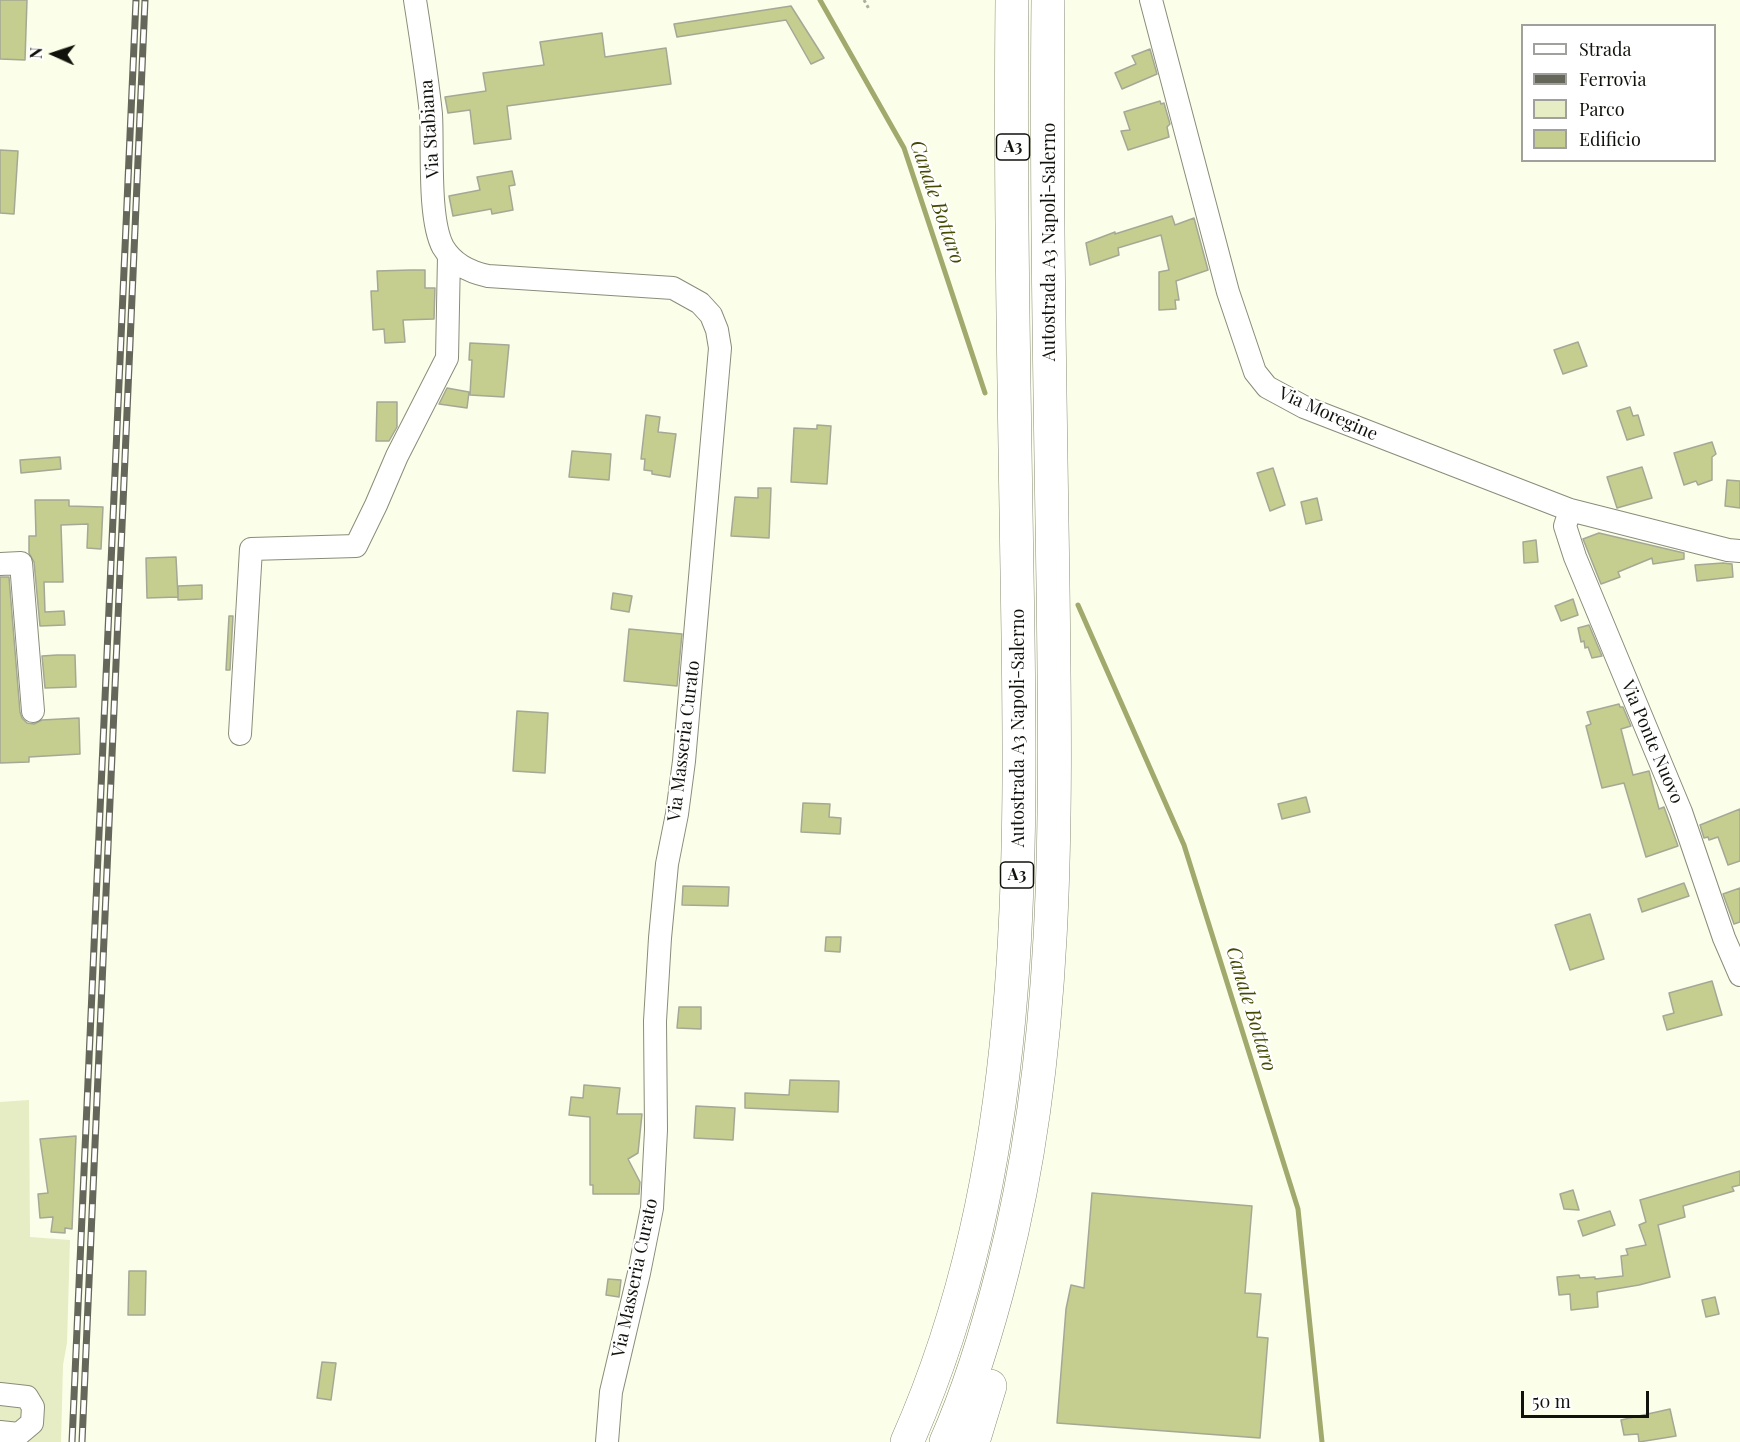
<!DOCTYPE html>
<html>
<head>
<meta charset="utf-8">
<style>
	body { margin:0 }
	#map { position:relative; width:1740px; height:1442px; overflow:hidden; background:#fbfee9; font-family:"Playfair Display",serif }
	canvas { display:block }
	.legend { position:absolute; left:1521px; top:24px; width:195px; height:138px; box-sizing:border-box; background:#fff; border:2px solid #a0a09d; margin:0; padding:8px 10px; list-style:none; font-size:18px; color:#11120b }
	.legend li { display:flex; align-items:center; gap:12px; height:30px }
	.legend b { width:30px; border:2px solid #a0a09d }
	.north { position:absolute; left:24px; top:24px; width:60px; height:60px; -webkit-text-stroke:4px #fff; paint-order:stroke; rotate:273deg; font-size:16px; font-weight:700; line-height:24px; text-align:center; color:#11120b }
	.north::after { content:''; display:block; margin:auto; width:21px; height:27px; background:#11120b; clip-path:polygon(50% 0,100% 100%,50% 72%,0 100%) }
	.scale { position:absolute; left:1521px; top:1391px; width:128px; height:27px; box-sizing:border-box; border:3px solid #11120b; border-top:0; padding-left:8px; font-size:18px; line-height:21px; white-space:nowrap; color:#11120b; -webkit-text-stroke:4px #fff; paint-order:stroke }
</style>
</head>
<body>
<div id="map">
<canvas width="1740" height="1442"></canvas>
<ul class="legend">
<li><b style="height:8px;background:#fff"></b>Strada</li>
<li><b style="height:8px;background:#65675b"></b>Ferrovia</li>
<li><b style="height:16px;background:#e6ecc4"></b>Parco</li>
<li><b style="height:16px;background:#c5cd8f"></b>Edificio</li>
</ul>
<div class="north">N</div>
<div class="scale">50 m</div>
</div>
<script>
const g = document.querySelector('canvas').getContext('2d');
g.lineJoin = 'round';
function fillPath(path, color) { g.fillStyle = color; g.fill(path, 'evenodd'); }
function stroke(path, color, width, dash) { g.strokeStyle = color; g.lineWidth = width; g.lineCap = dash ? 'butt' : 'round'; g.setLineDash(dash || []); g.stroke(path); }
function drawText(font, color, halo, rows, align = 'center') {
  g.font = font + ' "Playfair Display",serif'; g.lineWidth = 4.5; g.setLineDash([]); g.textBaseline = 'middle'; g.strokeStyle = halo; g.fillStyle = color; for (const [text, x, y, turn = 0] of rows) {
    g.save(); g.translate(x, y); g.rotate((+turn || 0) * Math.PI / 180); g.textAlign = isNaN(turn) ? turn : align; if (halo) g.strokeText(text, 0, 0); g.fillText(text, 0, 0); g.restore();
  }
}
const green = new Path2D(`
	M29 1100 30 1237 70 1240 67 1343 63 1365 61 1442H0V1102Z`);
const stream = new Path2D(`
	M820 0 904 148 985 393
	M1078 605 1184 845 1298 1209 1322 1442`);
const building = new Path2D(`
	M0 0H27L25 60 0 59Z
	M791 6 824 58 811 64 786 20 677 37 674 24Z
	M602 33 605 57 666 48 671 84 507 106 511 139 474 144 470 110 448 113 445 97 486 91 483 73 544 65 540 42Z
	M1150 49 1157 74 1122 89 1115 73 1136 64 1132 56Z
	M1160 101 1161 104 1164 103 1170 124 1167 127 1169 137 1128 150 1121 131 1130 130 1124 112Z
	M0 150 18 151 14 214 0 213Z
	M512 171 515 185 509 186 513 210 492 214 491 209 453 216 449 196 480 190 477 177Z
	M1172 216 1175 225 1194 218 1208 270 1176 281 1179 300H1175L1176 309 1159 310V272L1169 270 1161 235 1118 248 1119 255 1090 265 1086 243 1115 232V234Z
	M410 270H425V288H435L434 319 403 320 405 342 385 343 384 329 373 330 371 291H378L377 271Z
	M1578 342 1587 366 1563 374 1554 350Z
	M470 343 509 345 504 397 470 395 472 360H469Z
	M447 388 469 392 467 408 439 404Z
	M377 402H397V427L389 441H376Z
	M1630 407 1633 416 1638 415 1644 435 1627 440 1617 411Z
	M646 415 660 417 658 432 676 434 670 477 652 474V471L644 470 645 459H641Z
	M817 425 831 426 827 484 791 482 794 428 817 429Z
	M1712 442 1716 454 1712 457V480L1698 485 1696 481 1684 485 1674 453Z
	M572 451 611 454 609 480 569 477Z
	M60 457 61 469 21 473 20 460Z
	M1642 467 1652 498 1617 508 1607 477Z
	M1273 468 1285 505 1270 511 1257 473Z
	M1727 480 1740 481V508L1725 506Z
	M758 488H771L769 538 731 536 735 497 758 498Z
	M1317 498 1322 520 1306 524 1301 502Z
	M35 500H69V506L103 507 101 549 87 548 88 524 61 525 63 582H44L45 612 64 611 65 625 40 626 34 562 29 553V536H36Z
	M1599 533 1684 553V559L1653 564 1652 558 1618 572 1620 577 1601 584 1583 539Z
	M1536 540 1538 562 1524 563 1523 542Z
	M176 557 178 597 147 598 146 558Z
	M1723 563 1732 564 1733 577 1697 581 1695 565Z
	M0 577H9L20 712 22 718 27 723 34 724 42 720 79 718 80 754 29 757V762L0 763Z
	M202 585V599L178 600V586Z
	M613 593 632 596 629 612 611 609Z
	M1573 599 1578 615 1561 621 1555 606Z
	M229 616H233L230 670H226Z
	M1589 625 1602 656 1592 658 1588 647 1585 648 1584 641 1581 642 1578 628Z
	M629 629 682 634 677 686 624 681Z
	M57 655H75L76 687 45 688 42 656Z
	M1619 704 1620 707H1623L1631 726 1621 729 1633 775 1649 771 1659 809 1664 807 1678 846 1646 857 1624 783 1602 788 1586 726 1591 724 1587 712Z
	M517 711 548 713 545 773 513 771Z
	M1306 797 1310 812 1282 819 1278 804Z
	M803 803 830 804 829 817 841 818 840 834 801 832Z
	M1740 809V861L1728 865 1718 837 1709 840 1708 837 1704 838 1700 825Z
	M1684 883 1689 896 1642 912 1638 899Z
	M683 886 729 887 728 906 682 905Z
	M1740 888V922L1734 924 1723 894Z
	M1590 914 1604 959 1570 970 1555 925Z
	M826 937H841L840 952 825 951Z
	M1712 981 1722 1015 1667 1030 1663 1016 1674 1013 1669 993Z
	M679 1007H701V1029L677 1028Z
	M790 1080 839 1081 838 1112 745 1108V1093L789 1095Z
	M584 1085 620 1088 617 1114H642L638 1153 628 1159 640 1182 639 1194H593V1185H590V1117L569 1115 571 1097 583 1098Z
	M696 1106 735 1108 733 1140 694 1138Z
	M76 1136 72 1229 65 1228V1233L51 1232 53 1217 40 1218 38 1194 48 1193 40 1139Z
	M1740 1171V1185L1732 1187 1734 1191 1683 1206 1685 1217 1658 1225 1670 1277 1639 1285 1597 1292 1598 1307 1571 1310 1570 1294 1559 1295 1557 1277 1579 1275 1580 1278 1595 1277V1279L1623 1276 1621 1256 1628 1255 1626 1249 1646 1245 1639 1225 1646 1222 1640 1200Z
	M1573 1190 1579 1210 1564 1209 1560 1194Z
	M1092 1193 1252 1206 1245 1293 1261 1294 1257 1337 1268 1338 1260 1438 1057 1423 1066 1309 1071 1285 1084 1288Z
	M1610 1211 1615 1225 1583 1236 1578 1221Z
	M129 1271H146L145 1315H128Z
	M608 1279 621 1280 619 1297 606 1295Z
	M1715 1297 1719 1314 1706 1317 1702 1300Z
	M322 1362 336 1363 331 1400 317 1398Z
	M1670 1409 1676 1436 1639 1442 1638 1434 1624 1435 1621 1420Z`);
const path = new Path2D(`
	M864 0 869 9`);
const minor = new Path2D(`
	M415 0C421 38 427 76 431 114 433 148 428 219 443 247 453 264 469 272 488 276L673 288 700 303 711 315 717 330 720 348 684 761 677 814 667 864 660 938 655 1021 656 1130 652 1208 639 1273 611 1392 607 1442
	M1151 0 1228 292 1255 372 1267 387 1304 407 1570 510 1728 550 1740 551
	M1570 510 1565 526 1575 557 1681 812 1724 938 1740 975
	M0 564 21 563 33 711
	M240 734 251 549 356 546 376 505 397 456 447 358 449 256
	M0 1394 27 1397 33 1407 32 1423 19 1434 0 1432`);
const highway = new Path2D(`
	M907 1442C1028 1169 1022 864 1017 571 1014 381 1010 190 1012 0
	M946 1442C971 1386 988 1328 1003 1269 1060 1045 1056 814 1053 585 1050 390 1046 195 1048 0
	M973 1442 990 1386`);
const rail = new Path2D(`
	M72 1442 136 0
	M82 1442 145 0`);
const shields = [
	[1013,147,33],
	[1017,875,33]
];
const shieldNames = [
	["A3",1013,147],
	["A3",1017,875]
];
const streetNames = [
	["Via Stabiana",430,129,-94],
	["Autostrada A3 Napoli-Salerno",1049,242,-90],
	["Via Moregine",1328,414,24],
	["Autostrada A3 Napoli-Salerno",1018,728,-90],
	["Via Masseria Curato",684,741,-83],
	["Via Ponte Nuovo",1652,742,67],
	["Via Masseria Curato",635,1278,-78]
];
const waterNames = [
	["Canale Bottaro",937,202,71],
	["Canale Bottaro",1251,1009,73]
];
fillPath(green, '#e6ecc4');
stroke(stream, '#a2a96d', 5);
fillPath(building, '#c5cd8f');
stroke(building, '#a5a895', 1.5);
stroke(minor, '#8a8c7a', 24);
stroke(highway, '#8a8c7a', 34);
stroke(path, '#abad9d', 3, [3, 3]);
stroke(minor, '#fff', 22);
stroke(highway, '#fff', 33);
stroke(rail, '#65675b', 7);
stroke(rail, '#fff', 4.5, [14]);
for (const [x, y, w] of shields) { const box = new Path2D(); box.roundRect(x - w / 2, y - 13, w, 26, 4.5); g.fillStyle = '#fff'; g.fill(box); stroke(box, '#11120b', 1.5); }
drawText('bold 16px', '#11120b', null, shieldNames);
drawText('18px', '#11120b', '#fff', streetNames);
drawText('italic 20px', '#464a00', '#fff', waterNames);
</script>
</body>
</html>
